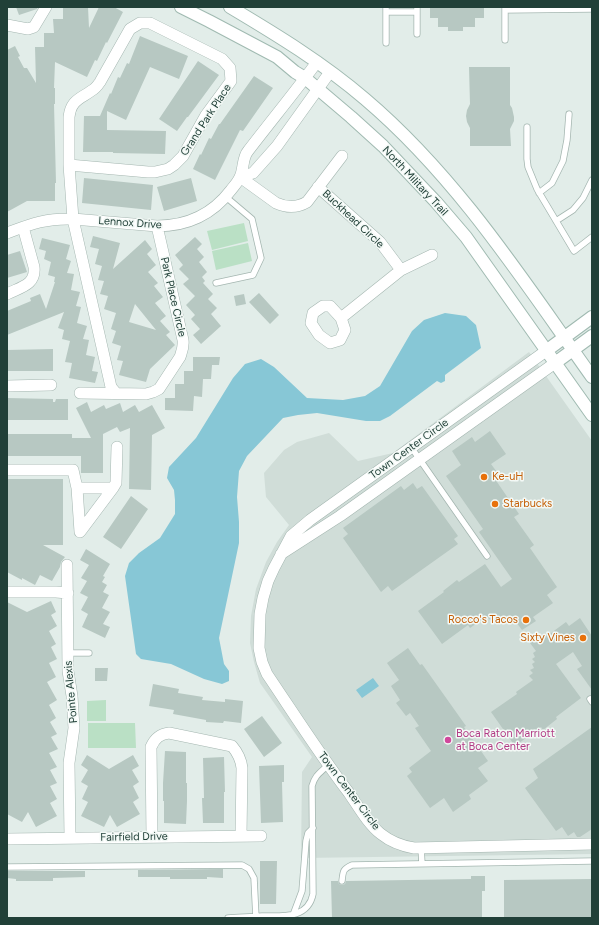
<!DOCTYPE html>
<html>
<head>
<meta charset="utf-8">
<style>
	body { margin:0 }
	#map { position:relative; width:599px; height:925px; overflow:hidden; background:#e2ede9; font-family:Figtree,sans-serif }
	canvas { display:block }
	.frame { position:absolute; inset:0; border:8px solid #214038; pointer-events:none }
</style>
</head>
<body>
<div id="map">
<canvas width="599" height="925"></canvas>
<div class="frame"></div>
</div>
<script>
const g = document.querySelector('canvas').getContext('2d');
g.lineJoin = 'round';
function fillPath(path, color) { g.fillStyle = color; g.fill(path, 'evenodd'); }
function stroke(path, color, width, dash) { g.strokeStyle = color; g.lineWidth = width; g.lineCap = dash ? 'butt' : 'round'; g.setLineDash(dash || []); g.stroke(path); }
function drawText(font, color, halo, rows, align = 'center') {
  g.font = font + ' Figtree,sans-serif'; g.lineWidth = 3; g.setLineDash([]); g.textBaseline = 'middle'; g.strokeStyle = halo; g.fillStyle = color; for (const [text, x, y, turn = 0] of rows) {
    g.save(); g.translate(x, y); g.rotate((+turn || 0) * Math.PI / 180); g.textAlign = isNaN(turn) ? turn : align; if (halo) g.strokeText(text, 0, 0); g.fillText(text, 0, 0); g.restore();
  }
}
const built = new Path2D(`
	M529 352 592 441V854L301 858 302 772 312 757 260 683 254 662 250 643 251 616 256 589 266 562 277 542 289 525 266 497 264 473 284 450 297 442 329 433 358 461 393 453Z`);
const green = new Path2D(`
	M244 223 248 241 212 250 207 231Z
	M248 243 252 261 216 270 212 251Z
	M106 700V721H87V701Z
	M88 723H135L136 748H88Z`);
const water = new Path2D(`
	M445 313 466 316 476 325 481 348 445 375V381L441 383 437 381 390 416 380 421H366L317 413 298 415 283 418 247 456 239 471 237 497 239 522V543L219 638 224 664 229 671V681L222 684 204 679 171 664 141 659 136 654 125 576 129 563 139 553 160 538 175 514V500L174 490 167 478 169 467 196 438 233 378 245 364 261 359 274 367 307 398 343 400 365 396 380 386 412 331 424 320Z
	M373 678 379 686 362 698 356 690Z`);
const building = new Path2D(`
	M16 7H38L37 9 19 15Z
	M63 7H88L89 28 99 7H114L123 12 107 43 106 42 97 61 95 60 87 77 55 62 54 88H55V104H54L56 183H55V201H27L7 212V50L15 46 20 56 18 57 24 68H27L36 83 35 47H44V33H54L53 19H63Z
	M430 7H484V18H475V27H463V31H448V27H438V18H430Z
	M140 36 188 56 179 79 150 67 126 120 107 111V130L166 131 165 154 113 153V152H83L84 116H100L110 93 111 94 118 77 120 78 127 63 129 64Z
	M198 61 219 75 188 117H187L177 131 159 119Z
	M469 67H510V105L512 108 514 117V121L510 129 511 146H470V128L467 122 466 116 467 110 470 104Z
	M254 76 273 88 243 131 240 130 215 180 193 169 200 154 201 155 209 138 211 139 219 124H220Z
	M84 178 153 185 151 210 82 203Z
	M191 178 197 201 164 211 157 187Z
	M93 236 120 243 113 269 145 240 152 249 147 254 156 265 148 272 158 283 154 286 163 297 155 303 166 316 160 321 170 332 166 335 175 345 150 369 146 382 119 375 123 361 117 360 121 346 112 343 116 331 111 329 116 313 104 309 108 296 100 294 104 281 98 280 102 266 95 264 99 249 90 247ZM135 304 156 330 129 322Z
	M195 237 202 244 197 249 204 257 199 262 207 272 202 277 205 281 203 283 213 294 208 299 217 308 211 314 221 326 201 344 193 335 200 329 191 319 195 315 186 305 195 296 183 284 189 279 179 269 183 265 175 255Z
	M42 238 70 245 66 259 71 261 67 273 74 274 71 290 80 292 76 306 81 307 77 323 87 326 83 339 89 340 86 355 95 357 92 371 98 372 95 383 69 378 72 363 65 362 70 341 62 339 64 330 58 328 64 312 7 335V311L31 301 30 298 40 294 46 309 55 282H54L55 277 48 275 51 262 44 259 46 251 39 249Z
	M20 251 27 272 7 278V255Z
	M259 293 279 315 270 324 249 302Z
	M244 294 246 304 236 306 234 296Z
	M53 349V371H7V350Z
	M193 357H220L219 365H212L211 379H203L202 397 194 396 193 411 165 410V398H175V384H184V371H193Z
	M7 398 53 399V402H55L56 399H68V420H7Z
	M87 402 91 412 104 405 106 409 120 403 123 412 135 405 139 412 152 405 165 428 152 435 151 490 129 489 130 428 120 432 117 427 103 434V473H81V456H7V434H72V438H91L76 408Z
	M490 431 506 454 491 464 502 479 497 482 519 514 514 517 534 545 530 548 557 587 547 595 553 603 533 617 536 621 522 630 516 622 513 624 510 621 507 623 505 620 501 623 499 619 496 622 493 618 490 620 487 616 470 628 468 625 442 644 418 611 444 592 443 591 457 580 459 582 485 564 501 587 512 579 479 532 483 529 446 476 461 465 452 451 472 437 475 442Z
	M7 479H63V545H43L65 557 61 562 60 567 52 581 40 575 35 585 22 578V580L7 572Z
	M413 483 417 489 422 486 458 536 454 539 458 544 392 591 388 586 381 592 343 538 348 534 343 528 401 486 404 490Z
	M131 496 148 509 121 549 103 537Z
	M86 549 110 564 103 576 105 577 102 582 107 585 103 592 109 595 102 608 110 612 103 624 110 627 105 638 82 627 88 614 81 610 88 597 80 593 87 581 81 578 89 565 80 560Z
	M51 601 56 612 51 615 57 626 49 631 56 644 51 647 57 659 49 663 56 677 47 682 57 700 49 705 56 718 50 722 57 734 51 737 58 749 49 753 57 767 50 770 57 783 50 786 57 799 50 803 57 816 36 827 28 812 22 822 7 814V602L27 612Z
	M580 618 592 636V690L577 669 582 666 573 652 556 664 581 698 556 717 557 719 543 730 541 727 515 746 491 712 517 694 516 692 533 680 529 676 533 673 530 670 534 668 532 664 535 662 532 659 535 657 533 653 536 651 530 643 544 633 547 636 566 622 569 626Z
	M408 648 420 665 422 664 466 726 464 727 488 761 478 768 488 781 469 795 471 799 453 812 444 798 430 808 407 776 412 772 409 768 431 751 415 728 419 726 410 713 406 716 396 703 400 700 391 686 399 680 387 663Z
	M95 668H108L107 681H95Z
	M153 684 179 689 178 693 203 697 202 700 225 702V699L243 701 241 723 224 721 223 723 206 722V720L173 714 174 710 149 706Z
	M262 716 282 743 264 757 244 729Z
	M592 727V829L580 837H577L574 832 568 836 562 827 556 831 525 788 538 778 533 769Z
	M165 751 186 752V783H187V801L186 824 164 823V801H163V783Z
	M87 755 109 769 133 755 139 766 132 770 139 782 133 786 139 798 133 802 140 814 117 827 110 815 104 827 81 816 88 802 82 799 88 786 81 782 88 770 81 765Z
	M224 757 225 792H224V823H203L202 798H204L203 758Z
	M284 765V782H282L283 822 261 823 259 766Z
	M260 861H277L276 904H260Z
	M223 869V878L207 877V879H170V877H138V870Z
	M7 871H85V877L53 878V881H16V879L7 878Z
	M471 876H485V891H482V918H332L331 881H338L339 884 342 885 345 884 346 881 471 879Z
	M592 879V918H504V880Z`);
const lane = new Path2D(`
	M417 7V34
	M505 10 592 9
	M386 12H417
	M505 40V7
	M386 43V7
	M527 127V159L528 167 537 189 574 251 592 237
	M539 193 552 183 563 161 567 140 569 114
	M556 221 573 210 583 198 592 180
	M216 283 253 275 261 258 252 219 226 197
	M411 447 487 556
	M68 653H89
	M590 699 592 702
	M421 847 422 864
	M7 867 242 865 249 869 254 878 256 918
	M342 881C343 871 343 869 352 865L592 861
	M293 915 302 891 306 841 308 833 313 828
	M228 918C239 917 251 917 262 916 283 916 308 919 313 894L312 786C315 775 320 773 328 765`);
const street = new Path2D(`
	M7 25 28 29 34 27 46 7
	M69 165 148 172H155L168 169 174 165 183 156 206 115 231 81 230 68 222 59 150 23H140L130 29 100 82C98 85 95 89 91 91 80 99 71 100 69 117V165L73 219 111 387 116 393
	M240 177 253 173 277 146 330 72
	M240 177 276 203C287 208 297 208 307 202L342 156
	M318 187 380 242 401 270
	M7 233C31 224 46 218 73 219L157 226C188 226 212 215 231 190 234 186 238 182 240 177 244 169 242 158 248 151 271 121 295 92 317 62
	M7 294C21 287 36 285 34 267L23 227
	M341 318 345 330 340 340 330 343 319 335 311 323 313 313 323 306H330L341 318 401 270 432 255
	M546 351 310 520 291 536 274 568 268 581 263 598 260 614 259 648 262 662 267 674C294 714 320 755 349 793 358 806 368 824 381 834 391 842 402 846 414 848L592 844
	M7 386 51 385
	M80 393 146 394 153 392 159 389 180 357C182 351 184 347 183 340L157 226
	M7 470H73L77 488 80 532 113 488 116 483 117 447
	M77 488H113
	M281 554 340 516 555 363
	M67 565 68 671 72 696 74 728 69 763 70 838
	M7 592H56L68 593
	M152 837 151 747C155 738 160 734 169 733L232 746C238 753 241 759 242 768L241 836
	M7 839 261 836`);
const secondary = new Path2D(`
	M181 7 209 21 277 57 295 72 305 78 351 117 383 146 436 202 466 237 592 415
	M230 7C277 35 323 63 365 99 457 177 523 280 592 377
	M546 351 592 317
	M555 363 592 336`);
const markers = [
	[484,477,4,"#e8710a"],
	[495,504,4,"#e8710a"],
	[526,620,4,"#e8710a"],
	[583,638,4,"#e8710a"],
	[448,740,4,"#d1479c"]
];
const streetNames = [
	["Grand Park Place",206,120,-57],
	["North Military Trail",415,181,47],
	["Buckhead Circle",353,219,43],
	["Lennox Drive",130,223,4],
	["Park Place Circle",173,297,77],
	["Town Center Circle",409,449,-36],
	["Pointe Alexis",71,692,-95],
	["Town Center Circle",349,791,53],
	["Fairfield Drive",134,837,-1]
];
const foodNames = [
	["Ke-uH",492,477],
	["Starbucks",503,504],
	["Rocco's Tacos",518,620,"right"],
	["Sixty Vines",575,638,"right"]
];
const hotelNames = [
	["Boca Raton Marriott",456,734],
	["at Boca Center",456,747]
];
fillPath(built, '#d0ddd8');
fillPath(green, '#bae0c5');
fillPath(water, '#87c7d6');
fillPath(building, '#b7c8c2');
stroke(lane, '#a4b6b0', 7);
stroke(street, '#a4b6b0', 12);
stroke(secondary, '#a0bab1', 14);
stroke(lane, '#fff', 5.5);
stroke(street, '#fff', 11);
stroke(secondary, '#fff', 12);
for (const [x, y, r, color] of markers) { const dot = new Path2D(); dot.arc(x, y, r, 0, 2 * Math.PI); g.fillStyle = color; g.fill(dot); stroke(dot, '#f3f9f6', 1.5); }
drawText('11px', '#214038', '#f3f9f6', streetNames);
drawText('11px', '#c56008', '#f3f9f6', foodNames, 'left');
drawText('11px', '#b23c85', '#f3f9f6', hotelNames, 'left');
</script>
</body>
</html>
